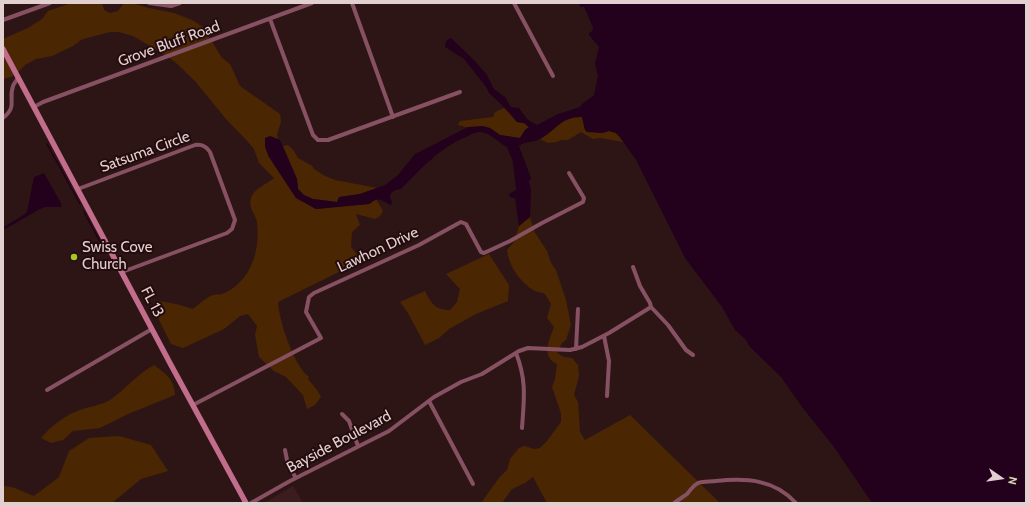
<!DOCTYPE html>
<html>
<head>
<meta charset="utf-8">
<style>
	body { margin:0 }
	#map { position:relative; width:1029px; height:506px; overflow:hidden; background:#2e1515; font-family:Cabin,sans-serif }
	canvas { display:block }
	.frame { position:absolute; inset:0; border:4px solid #e2cfcf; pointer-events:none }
	.north { position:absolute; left:981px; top:458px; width:40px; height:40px; -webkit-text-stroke:3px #240b0d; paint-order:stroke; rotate:103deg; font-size:11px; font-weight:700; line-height:16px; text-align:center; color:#e2cfcf }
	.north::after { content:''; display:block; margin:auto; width:14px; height:18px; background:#e2cfcf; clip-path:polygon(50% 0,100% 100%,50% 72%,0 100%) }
</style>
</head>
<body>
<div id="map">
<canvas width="1029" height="506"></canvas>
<div class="frame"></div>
<div class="north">N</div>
</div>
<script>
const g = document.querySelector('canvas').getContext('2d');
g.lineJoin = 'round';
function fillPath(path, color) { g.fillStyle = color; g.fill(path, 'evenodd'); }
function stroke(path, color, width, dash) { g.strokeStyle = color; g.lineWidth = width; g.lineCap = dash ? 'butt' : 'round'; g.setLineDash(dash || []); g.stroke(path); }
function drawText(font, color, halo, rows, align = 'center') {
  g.font = font + ' Cabin,sans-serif'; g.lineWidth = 4; g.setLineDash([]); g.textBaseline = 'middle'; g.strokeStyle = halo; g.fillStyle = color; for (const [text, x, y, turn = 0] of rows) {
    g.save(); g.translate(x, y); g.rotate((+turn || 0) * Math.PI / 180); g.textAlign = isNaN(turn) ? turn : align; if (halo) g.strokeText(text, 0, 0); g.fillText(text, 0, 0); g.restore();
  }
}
const built = new Path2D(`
	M293 486 303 503H264Z`);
const green = new Path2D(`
	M71 3H102L104 10 110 13 118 11 124 3H132L149 8 174 13 192 20 203 27 222 58 230 64 240 86 280 114 281 122 277 135 278 139 270 136 268 156 296 198 316 209 369 204 376 199 383 211 380 216 375 219 356 214 360 225 352 232 351 247 359 257V262L278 302C279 321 294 366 309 377L308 379 317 390 321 397 315 405 307 409 303 395 286 377 274 371 259 357 255 335 257 326 248 314 240 316 224 329 183 348 171 344 157 316 155 306 159 301 176 304 193 309C198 305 207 297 213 295 216 294 219 295 222 294 234 290 243 280 249 270 257 255 259 238 257 222 255 213 248 208 251 198 254 188 266 185 274 178L259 163 254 149 249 143 226 119 195 81 175 62 162 53 133 36 119 32H110L87 38 81 40 73 46 52 56 36 59 25 65 18 72 3 45V39L28 28 42 19 48 11Z
	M3 54 14 75 11 77 3 79Z
	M504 108 517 122 524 123 529 128 525 130 520 138 500 135 490 128 466 127 458 125 460 121 493 117 495 112Z
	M572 117H582L585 130 602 133 609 131 616 133 623 142 600 138 593 139 581 132 568 140H562L556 142 548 143 540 139 564 120Z
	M288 145 294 151 298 158 312 166 314 169 325 176 335 180 377 188 360 194 340 197 337 202 313 199 304 195 298 189 297 179 283 146Z
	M530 217 534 231 547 251 551 263 556 270 566 300 571 325 566 340 562 343 557 353 564 357 572 358 578 365 579 376 574 395 578 402 580 432 585 440 630 415 720 503H547L533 477 525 483 512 489 502 503H481L499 478 507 470 510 459 519 448 524 446 535 449 540 448 547 441 561 422V413L552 387 555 379 557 364C540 356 550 339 554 327L547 318 551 304 545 294C541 292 536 292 533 290 519 281 509 266 507 250L514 242 519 226Z
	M489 254 509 285 508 301 476 314 449 329 439 338 425 345 408 313 400 302 425 291C431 303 435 310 450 310L457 302 460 289 446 274Z
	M154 365C166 374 174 379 175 395L128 414 100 428 73 431 63 440 51 443 41 438C50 427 63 417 75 412 86 407 100 406 110 400 126 389 137 374 154 365Z
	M119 436 151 445 168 471 141 479 112 503H3V486L12 487 34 496 59 477 69 451 89 438Z`);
const water = new Path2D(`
	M579 3H1026V503H872L834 447 802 407 781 377 750 347 746 340 735 330 722 307 685 258 636 160 620 137 616 133 609 131 602 133 587 132 585 130 582 117C560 117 557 130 540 139 533 143 525 141 519 146L531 178 529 181 531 190 530 217 519 226 515 198 510 197 509 194 516 190 513 162 507 147C498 143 492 133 480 132 475 132 470 135 466 137 439 148 421 169 401 189 395 190 391 191 390 197L392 202 391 205C380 200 380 196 369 204L316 209 296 198 268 155 265 147V138L270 136 280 140 297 179 298 189 304 195 313 199 337 202 339 197 360 194 385 185 398 175 415 154 468 127 483 126 490 128 500 135 520 138 525 130 529 127 524 123 517 122 508 111 489 93 486 87 464 59 445 47 446 41 451 38 474 60 487 75 494 89 505 97 511 107 519 108 528 120 537 125 558 114 580 107 581 105 594 95 598 75 597 72 595 63 599 47 589 35V33L592 31 593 27 584 7H580Z
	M44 173 61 203V207H46L40 209 5 229 4 227 25 214 27 212 34 177Z`);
const stream = new Path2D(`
	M47 144 80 204
	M84 212 105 251`);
const minor = new Path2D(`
	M149 3 171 6 180 3
	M352 3 393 117
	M514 3 553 76
	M270 19 313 135 318 140H328L460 92
	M3 20 50 3
	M34 107 43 102 312 3
	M3 118C18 106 8 100 13 86 14 83 17 80 18 78
	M78 189 195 145C202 144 206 146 210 152L235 220 232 229 227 233 122 272
	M633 267 640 286 650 303 651 307 668 325 686 350 693 355
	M604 336 609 361 607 396
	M576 349 578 309
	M516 353C527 381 524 399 522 428
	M47 390 152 329
	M429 401 473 484
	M193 405 321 338 306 312 309 297 314 293 419 245 459 223 461 222 466 224 481 252 484 253 510 241 542 223 583 202 584 198 569 173
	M342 414 349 421 358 446
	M285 450 288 465 296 478
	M251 503 290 481 389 431 434 397 461 382 482 374 519 351 528 348 570 350 582 347 609 333 651 307
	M674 503C678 500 683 497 687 494 691 490 692 486 698 483 704 481 710 482 716 481 746 478 774 479 796 503`);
const secondary = new Path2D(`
	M3 49 171 365 246 503`);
const markers = [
	[74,257,4,"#a4c824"]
];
const streetNames = [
	["Grove Bluff Road",169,44,-20],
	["Satsuma Circle",145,152,-20],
	["Lawhon Drive",378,250,-25],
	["FL 13",152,302,62],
	["Bayside Boulevard",339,442,-28]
];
const poiNames = [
	["Swiss Cove",82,248],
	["Church",82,265]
];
fillPath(built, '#3c1c1e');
fillPath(green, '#4a2702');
fillPath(water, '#23001b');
stroke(stream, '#23001b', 1.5);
stroke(minor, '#865163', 4);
stroke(secondary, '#c16d8b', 5.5);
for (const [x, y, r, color] of markers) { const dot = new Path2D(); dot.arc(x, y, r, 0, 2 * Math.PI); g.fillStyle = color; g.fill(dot); stroke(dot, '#240b0d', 1.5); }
drawText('15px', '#e2cfcf', '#240b0d', streetNames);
drawText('15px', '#e2cfcf', '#240b0d', poiNames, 'left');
</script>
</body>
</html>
